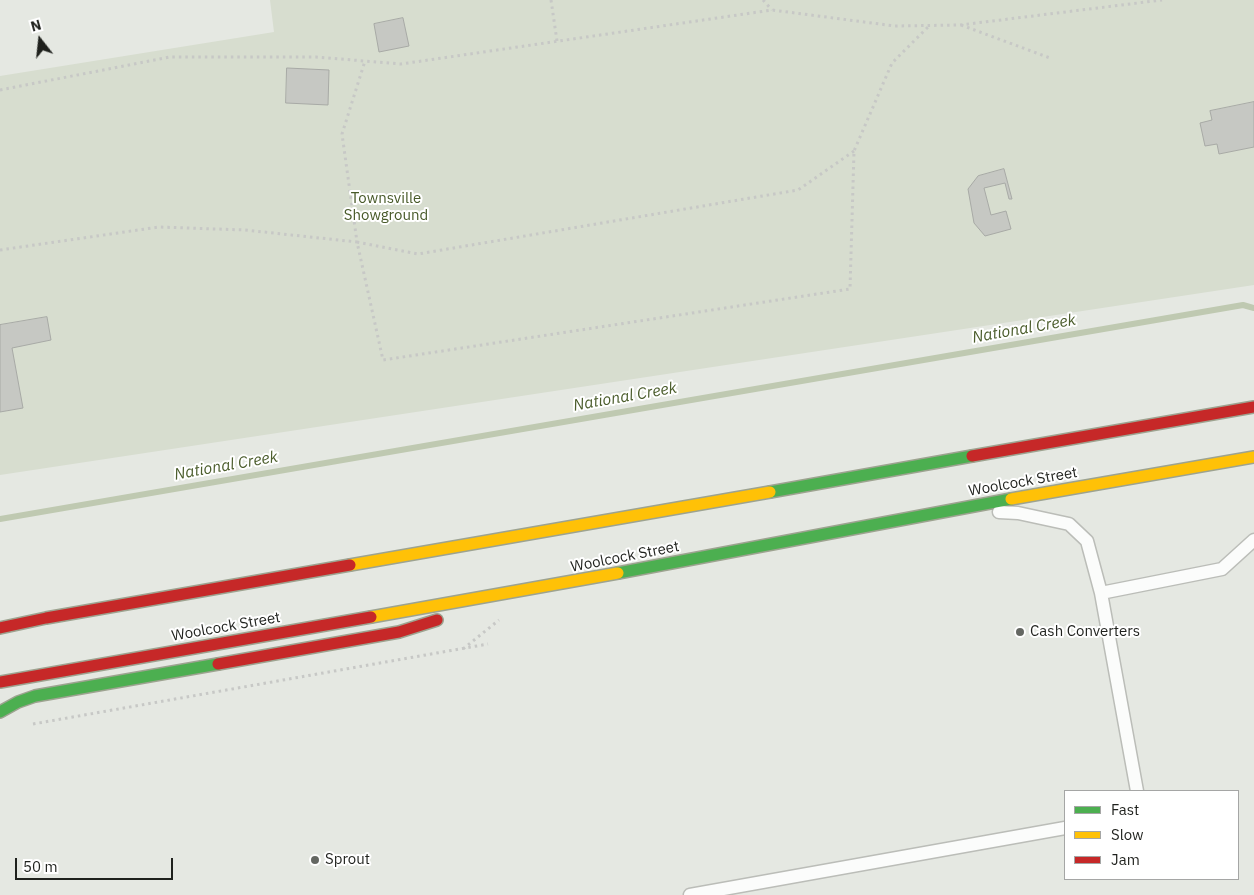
<!DOCTYPE html>
<html>
<head>
<meta charset="utf-8">
<style>
	body { margin:0 }
	#map { position:relative; width:1254px; height:895px; overflow:hidden; background:#e5e8e2; font-family:"IBM Plex Sans",sans-serif }
	canvas { display:block }
	.legend { position:absolute; left:1064px; top:790px; width:175px; height:90px; box-sizing:border-box; background:#fff; border:1px solid #a5a6a5; margin:0; padding:6px 9px; list-style:none; font-size:15px; color:#1f211d }
	.legend li { display:flex; align-items:center; gap:10px; height:25px }
	.legend b { width:25px; border:1px solid #a5a6a5 }
	.north { position:absolute; left:15px; top:15px; width:50px; height:50px; -webkit-text-stroke:4px #fff; paint-order:stroke; rotate:344deg; font-size:14px; font-weight:700; line-height:20px; text-align:center; color:#1f211d }
	.north::after { content:''; display:block; margin:auto; width:18px; height:22px; background:#1f211d; clip-path:polygon(50% 0,100% 100%,50% 72%,0 100%) }
	.scale { position:absolute; left:15px; top:858px; width:158px; height:22px; box-sizing:border-box; border:2px solid #1f211d; border-top:0; padding-left:6px; font-size:15px; line-height:18px; white-space:nowrap; color:#1f211d; -webkit-text-stroke:4px #fff; paint-order:stroke }
</style>
</head>
<body>
<div id="map">
<canvas width="1254" height="895"></canvas>
<ul class="legend">
<li><b style="height:6px;background:#4caf50"></b>Fast</li>
<li><b style="height:6px;background:#ffc107"></b>Slow</li>
<li><b style="height:6px;background:#c62828"></b>Jam</li>
</ul>
<div class="north">N</div>
<div class="scale">50 m</div>
</div>
<script>
const g = document.querySelector('canvas').getContext('2d');
g.lineJoin = 'round';
function fillPath(path, color) { g.fillStyle = color; g.fill(path, 'evenodd'); }
function stroke(path, color, width, dash) { g.strokeStyle = color; g.lineWidth = width; g.lineCap = dash ? 'butt' : 'round'; g.setLineDash(dash || []); g.stroke(path); }
function drawText(font, color, halo, rows, align = 'center') {
  g.font = font + ' "IBM Plex Sans",sans-serif'; g.lineWidth = 4; g.setLineDash([]); g.textBaseline = 'middle'; g.strokeStyle = halo; g.fillStyle = color; for (const [text, x, y, turn = 0] of rows) {
    g.save(); g.translate(x, y); g.rotate((+turn || 0) * Math.PI / 180); g.textAlign = isNaN(turn) ? turn : align; if (halo) g.strokeText(text, 0, 0); g.fillText(text, 0, 0); g.restore();
  }
}
const green = new Path2D(`
	M270 0H1254V285L0 475V76L274 32Z`);
const stream = new Path2D(`
	M0 519 1243 305 1254 308`);
const building = new Path2D(`
	M403 18 409 46 379 52 374 24Z
	M287 68 329 70 328 105 286 103Z
	M1254 102V147L1219 154 1217 144 1205 146 1200 123 1212 120 1210 111Z
	M1004 169 1012 199H1009L1005 183 984 188 991 215 1006 211 1011 229 985 236 974 223 968 189 978 176Z
	M47 317 51 340 12 348 23 408 0 412V325Z`);
const path = new Path2D(`
	M551 0 557 41
	M763 0 772 10
	M961 25 1050 58
	M0 90 170 57H316L401 64 772 10 895 26 960 25 1162 0
	M854 151 798 190 418 254 357 242 383 360 850 289 854 151 892 63 929 26
	M0 250 159 227 245 230 357 242 342 134 365 61
	M463 649 499 620
	M33 724 488 644`);
const lane = new Path2D(`
	M999 512 1018 513 1069 524 1087 541 1101 593 1137 791
	M1101 593 1222 569 1254 540
	M690 895 1065 828`);
const fast = new Path2D(`
	M770 492 972 456
	M618 573 1011 499
	M0 712 18 702 35 696 218 664`);
const slow = new Path2D(`
	M1011 499 1254 457
	M350 565 770 492
	M371 617 618 573`);
const jam = new Path2D(`
	M972 456 1254 407
	M0 628 46 618 350 565
	M218 664 399 632 437 620
	M0 682 371 617`);
const markers = [
	[1020,632,5,"#646762"],
	[315,860,5,"#646762"]
];
const parkNames = [
	["Townsville",386,199],
	["Showground",386,216]
];
const streetNames = [
	["Woolcock Street",1023,482,-10],
	["Woolcock Street",625,557,-11],
	["Woolcock Street",226,627,-10]
];
const poiNames = [
	["Cash Converters",1030,632],
	["Sprout",325,860]
];
const waterNames = [
	["National Creek",1024,329,-10],
	["National Creek",625,397,-10],
	["National Creek",226,466,-10]
];
fillPath(green, '#d7ddcf');
stroke(stream, '#bfc9b1', 6);
fillPath(building, '#c6c8c3');
stroke(building, '#a8aaa6', 1);
stroke(lane, '#bbbdb8', 15);
stroke(fast, '#9da390', 14);
stroke(slow, '#9da390', 14);
stroke(jam, '#9da390', 14);
stroke(path, '#c7c8c6', 3, [2.5, 4]);
stroke(lane, '#fbfcfb', 12);
stroke(fast, '#4caf50', 11);
stroke(slow, '#ffc107', 11);
stroke(jam, '#c62828', 11);
for (const [x, y, r, color] of markers) { const dot = new Path2D(); dot.arc(x, y, r, 0, 2 * Math.PI); g.fillStyle = color; g.fill(dot); stroke(dot, '#fff', 2); }
drawText('15px', '#485a29', '#fff', parkNames);
drawText('15px', '#1f211d', '#fff', streetNames);
drawText('15px', '#1f211d', '#fff', poiNames, 'left');
drawText('italic 16px', '#4b5d2c', '#fff', waterNames);
</script>
</body>
</html>
